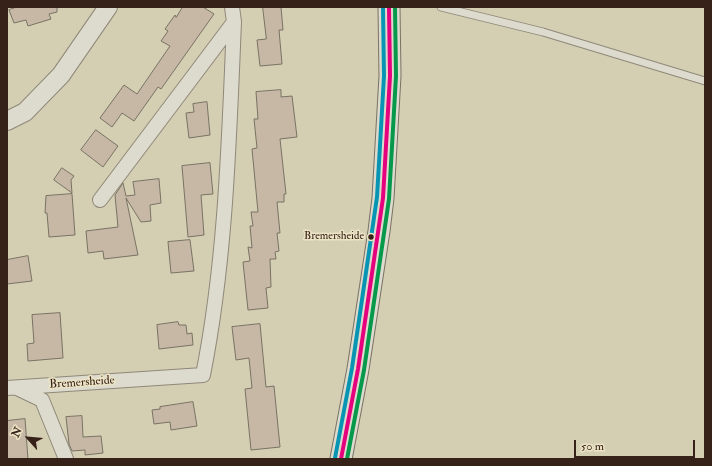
<!DOCTYPE html>
<html>
<head>
<meta charset="utf-8">
<style>
	body { margin:0 }
	#map { position:relative; width:712px; height:466px; overflow:hidden; background:#d4ceb3; font-family:"IM FELL Double Pica",serif }
	canvas { display:block }
	.frame { position:absolute; inset:0; border:8px solid #37221a; pointer-events:none }
	.north { position:absolute; left:8px; top:418px; width:40px; height:40px; -webkit-text-stroke:3px #ece4c5; paint-order:stroke; rotate:297deg; font-size:11px; font-weight:700; line-height:16px; text-align:center; color:#37221a }
	.north::after { content:''; display:block; margin:auto; width:14px; height:18px; background:#37221a; clip-path:polygon(50% 0,100% 100%,50% 72%,0 100%) }
	.scale { position:absolute; left:574px; top:440px; width:121px; height:18px; box-sizing:border-box; border:2px solid #37221a; border-top:0; padding-left:5px; font-size:12px; line-height:14px; white-space:nowrap; color:#37221a; -webkit-text-stroke:3px #ece4c5; paint-order:stroke }
</style>
</head>
<body>
<div id="map">
<canvas width="712" height="466"></canvas>
<div class="frame"></div>
<div class="north">N</div>
<div class="scale">50 m</div>
</div>
<script>
const g = document.querySelector('canvas').getContext('2d');
g.lineJoin = 'round';
function fillPath(path, color) { g.fillStyle = color; g.fill(path, 'evenodd'); }
function stroke(path, color, width, dash) { g.strokeStyle = color; g.lineWidth = width; g.lineCap = dash ? 'butt' : 'round'; g.setLineDash(dash || []); g.stroke(path); }
function drawText(font, color, halo, rows, align = 'center') {
  g.font = font + ' "IM FELL Double Pica",serif'; g.lineWidth = 3; g.setLineDash([]); g.textBaseline = 'middle'; g.strokeStyle = halo; g.fillStyle = color; for (const [text, x, y, turn = 0] of rows) {
    g.save(); g.translate(x, y); g.rotate((+turn || 0) * Math.PI / 180); g.textAlign = isNaN(turn) ? turn : align; if (halo) g.strokeText(text, 0, 0); g.fillText(text, 0, 0); g.restore();
  }
}
const building = new Path2D(`
	M17 7H57V12L49 14 51 19 28 26 26 20 14 23 9 10Z
	M183 7H203L214 14 161 89 158 87 134 121 122 113 112 127 100 118 124 85 137 94 170 46 161 41 168 31 165 29 175 15 176 17Z
	M263 7H281L283 30H279L282 64 260 66 257 40 266 39Z
	M281 90V97L292 96 297 137 280 139 286 194H284V202H277L280 233H277L279 251 275 252 276 259H270L271 287 266 288 268 308 248 310 243 262 250 261 248 247 252 248 250 226H253L251 212H258L252 149 257 148 254 119H258L256 92Z
	M207 102 210 135 189 138 186 113 194 112 193 104Z
	M96 130 118 146 103 167 81 150Z
	M210 163 213 194 201 195 204 235 188 237 182 166Z
	M62 168 74 176 71 180 72 193 54 180Z
	M159 179 161 203 150 205 151 221 141 222 126 198 138 255 104 259 103 251 88 253 86 231 118 227 115 195 123 183 126 196 135 195 133 182Z
	M72 194 75 235 49 237 47 213H45L46 196Z
	M190 240 194 271 171 273 168 242Z
	M28 256 32 281 7 284V260Z
	M60 313 63 358 28 361 27 344 34 343 32 315Z
	M178 322 179 325H186L187 334 192 333 193 345 159 349 157 325Z
	M260 324 266 387 274 386 280 447 251 450 245 389 252 388 249 358 236 360 232 327Z
	M193 402 197 426 171 430 170 422 154 424 152 410 160 409V407Z
	M82 416 83 437 101 436 103 453 85 455V450L72 451 69 444 66 417Z
	M25 419 28 459H7V421Z`);
const service = new Path2D(`
	M441 7 543 32 705 81`);
const minor = new Path2D(`
	M100 200 234 22
	M7 388 203 375C226 259 229 140 234 22L232 7
	M17 388 42 400 66 459`);
const tertiary = new Path2D(`
	M7 121 25 112 61 75 108 7`);
const secondary = new Path2D(`
	M341 459 358 369 379 231 383 198 390 76 389 7`);
const bus1 = new Path2D(`
	M341 459 358 369 383 198 390 76 389 7`);
const bus2 = new Path2D(`
	M347 459 364 370 389 199 396 76 395 7`);
const bus3 = new Path2D(`
	M335 458 352 368 377 197 384 76 383 7`);
const markers = [
	[371,237,3.5,"#37221a"]
];
const busNames = [
	["Bremersheide",364,237]
];
const streetNames = [
	["Bremersheide",82,383,-4]
];
fillPath(building, '#c6b8a5');
stroke(building, '#797264', 1);
stroke(service, '#8f8879', 9);
stroke(minor, '#8f8879', 16);
stroke(tertiary, '#8f8879', 20);
stroke(secondary, '#797264', 23);
stroke(service, '#dddbcd', 7);
stroke(minor, '#dddbcd', 14);
stroke(tertiary, '#dddbcd', 18);
stroke(secondary, '#dddbcd', 21);
stroke(bus1, '#e5007d', 4);
stroke(bus2, '#06994c', 4);
stroke(bus3, '#0895b3', 4);
for (const [x, y, r, color] of markers) { const dot = new Path2D(); dot.arc(x, y, r, 0, 2 * Math.PI); g.fillStyle = color; g.fill(dot); stroke(dot, '#ece4c5', 1.5); }
drawText('11px', '#37221a', '#ece4c5', busNames, 'right');
drawText('12px', '#37221a', '#ece4c5', streetNames);
</script>
</body>
</html>
